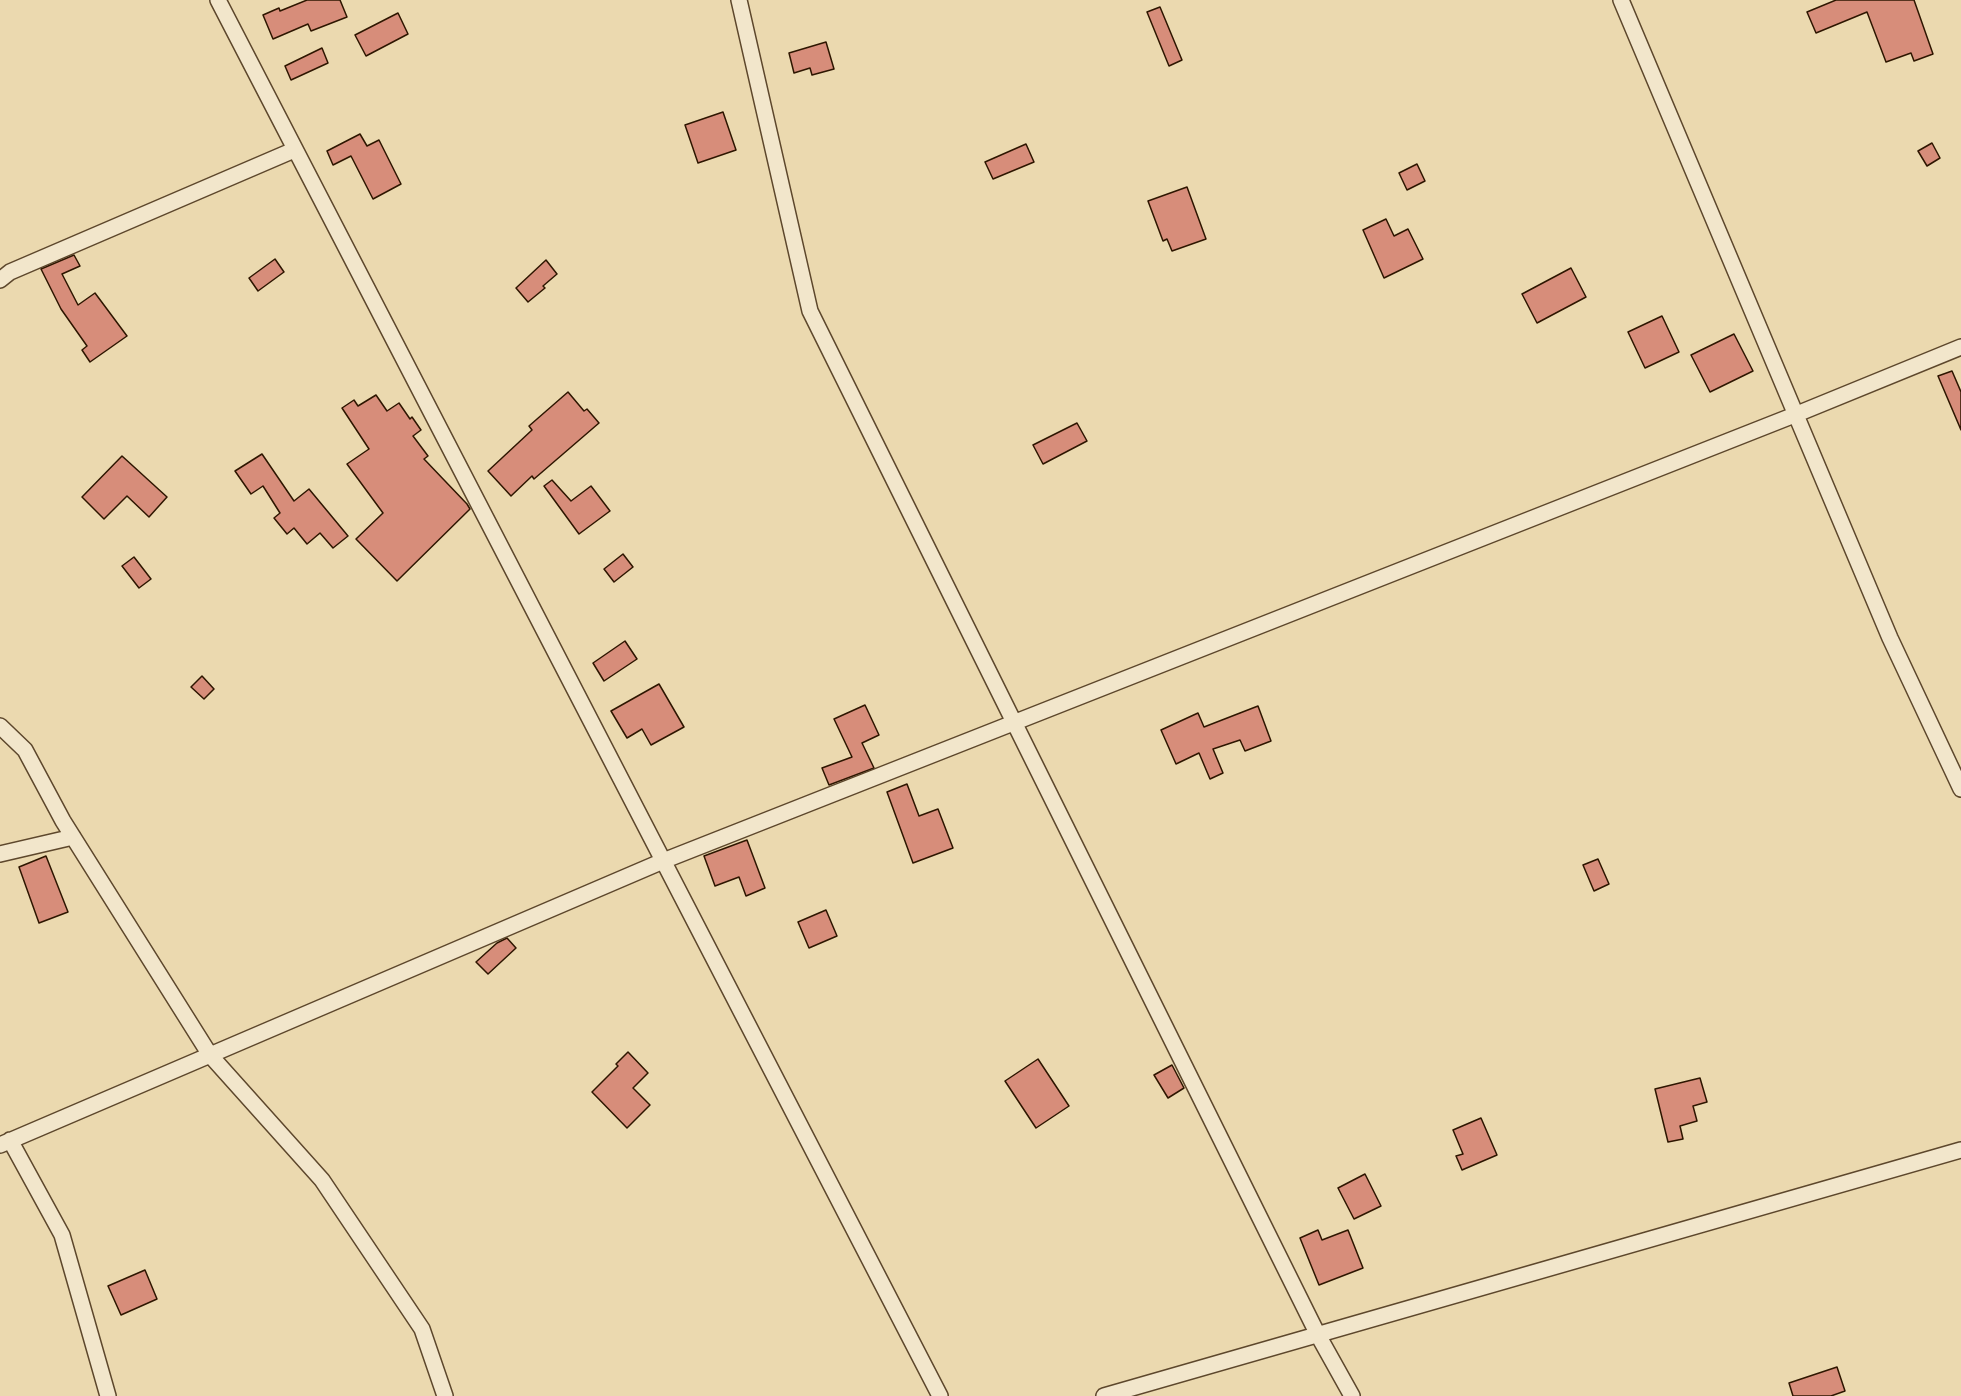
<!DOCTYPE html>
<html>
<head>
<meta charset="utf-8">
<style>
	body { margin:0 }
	canvas { display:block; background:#ebd9af }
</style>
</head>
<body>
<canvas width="1961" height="1396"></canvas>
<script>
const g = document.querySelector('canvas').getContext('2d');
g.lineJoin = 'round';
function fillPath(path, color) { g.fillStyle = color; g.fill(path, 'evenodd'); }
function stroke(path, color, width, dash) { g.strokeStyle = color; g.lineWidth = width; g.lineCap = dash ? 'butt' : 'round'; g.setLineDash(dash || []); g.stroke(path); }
const building = new Path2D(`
	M307 0H340L347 17 311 31 308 24 273 39 263 15 279 8 280 11Z
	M1836 0H1914L1933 54 1914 61 1911 53 1886 62 1867 12 1816 33 1807 12Z
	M1160 7 1182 60 1169 66 1147 12Z
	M398 13 408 34 366 56 355 35Z
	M826 42 834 69 812 75 810 68 794 73 789 53Z
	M322 48 328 63 291 80 285 66Z
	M723 112 736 150 698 163 685 125Z
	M360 134 367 146 379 140 401 184 373 199 351 156 333 165 327 151Z
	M1932 143 1940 158 1927 166 1918 151Z
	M1026 144 1034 162 993 179 985 162Z
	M1417 164 1425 181 1407 190 1399 173Z
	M1187 187 1206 239 1172 251 1167 239 1163 241 1148 201Z
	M1386 219 1394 236 1408 229 1423 259 1384 278 1363 230Z
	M74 255 80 266 62 274 78 305 95 293 127 336 90 362 82 350 87 346 61 309 41 269Z
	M275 259 284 272 258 291 249 278Z
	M546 260 557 274 543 286 545 288 528 302 516 288Z
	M1571 268 1586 297 1537 323 1522 294Z
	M1662 316 1679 352 1645 368 1628 332Z
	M1734 334 1753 371 1710 392 1691 355Z
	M1952 371 1961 392V430L1938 376Z
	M568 392 584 411 587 409 599 423 534 479 532 476 511 496 488 471 532 430 529 426Z
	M376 395 387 411 399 403 410 419 412 417 421 430 413 436 428 456 424 459 467 504 470 509 397 581 356 539 383 513 347 464 369 449 342 408 354 400 358 406Z
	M1077 423 1087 441 1043 464 1033 445Z
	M262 454 294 501 309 489 348 536 333 548 320 533 307 544 294 528 287 534 274 518 280 513 263 486 251 494 235 471Z
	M122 456 167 497 149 517 127 496 104 519 82 497Z
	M552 480 571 501 591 486 610 511 579 534 544 486Z
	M623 554 633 567 614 582 604 569Z
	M134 557 151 579 139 588 122 566Z
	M625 641 637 659 604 681 593 663Z
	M202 676 214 689 204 699 191 687Z
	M659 684 684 727 651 745 642 729 627 738 611 711Z
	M865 705 879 735 862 743 874 768 829 785 822 768 852 757 834 719Z
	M1258 706 1271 741 1245 751 1240 740 1213 749 1223 773 1210 779 1199 753 1176 764 1161 730 1198 713 1204 727Z
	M907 784 919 816 938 809 953 848 913 863 887 792Z
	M747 840 765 888 746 896 739 877 715 886 704 856Z
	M46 856 68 912 39 923 19 867Z
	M1598 859 1609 884 1594 891 1583 865Z
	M826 910 837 936 809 948 798 922Z
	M507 938 516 948 488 974 476 962 497 943Z
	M628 1052 648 1073 633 1088 650 1105 627 1128 592 1092 618 1066 616 1064Z
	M1038 1059 1069 1106 1036 1128 1005 1081Z
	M1172 1065 1184 1088 1168 1098 1154 1075Z
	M1700 1078 1707 1102 1693 1106 1697 1121 1680 1126 1683 1139 1668 1142 1655 1089Z
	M1481 1118 1497 1155 1462 1170 1456 1156 1463 1154 1453 1130Z
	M1365 1174 1381 1206 1354 1219 1338 1188Z
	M1318 1230 1322 1240 1348 1230 1363 1268 1319 1285 1300 1238Z
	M145 1270 157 1299 121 1315 108 1286Z
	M1837 1367 1845 1391 1831 1396H1793L1789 1383Z`);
const minor = new Path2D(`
	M218 0 940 1396
	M739 0 810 311 1318 1335 1352 1396
	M1621 0 1890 638 1961 789
	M0 280 10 272 294 150
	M0 726 25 750 63 821 210 1055 322 1180 422 1329 445 1396
	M0 854 73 837
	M10 1140 62 1235 108 1396
	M0 1145 663 861 1797 414 1961 347
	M1104 1396 1961 1150`);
fillPath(building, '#d78d7a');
stroke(building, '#2e1600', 1.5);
stroke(minor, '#5d472c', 18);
stroke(minor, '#f2e6cb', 15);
</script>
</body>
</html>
